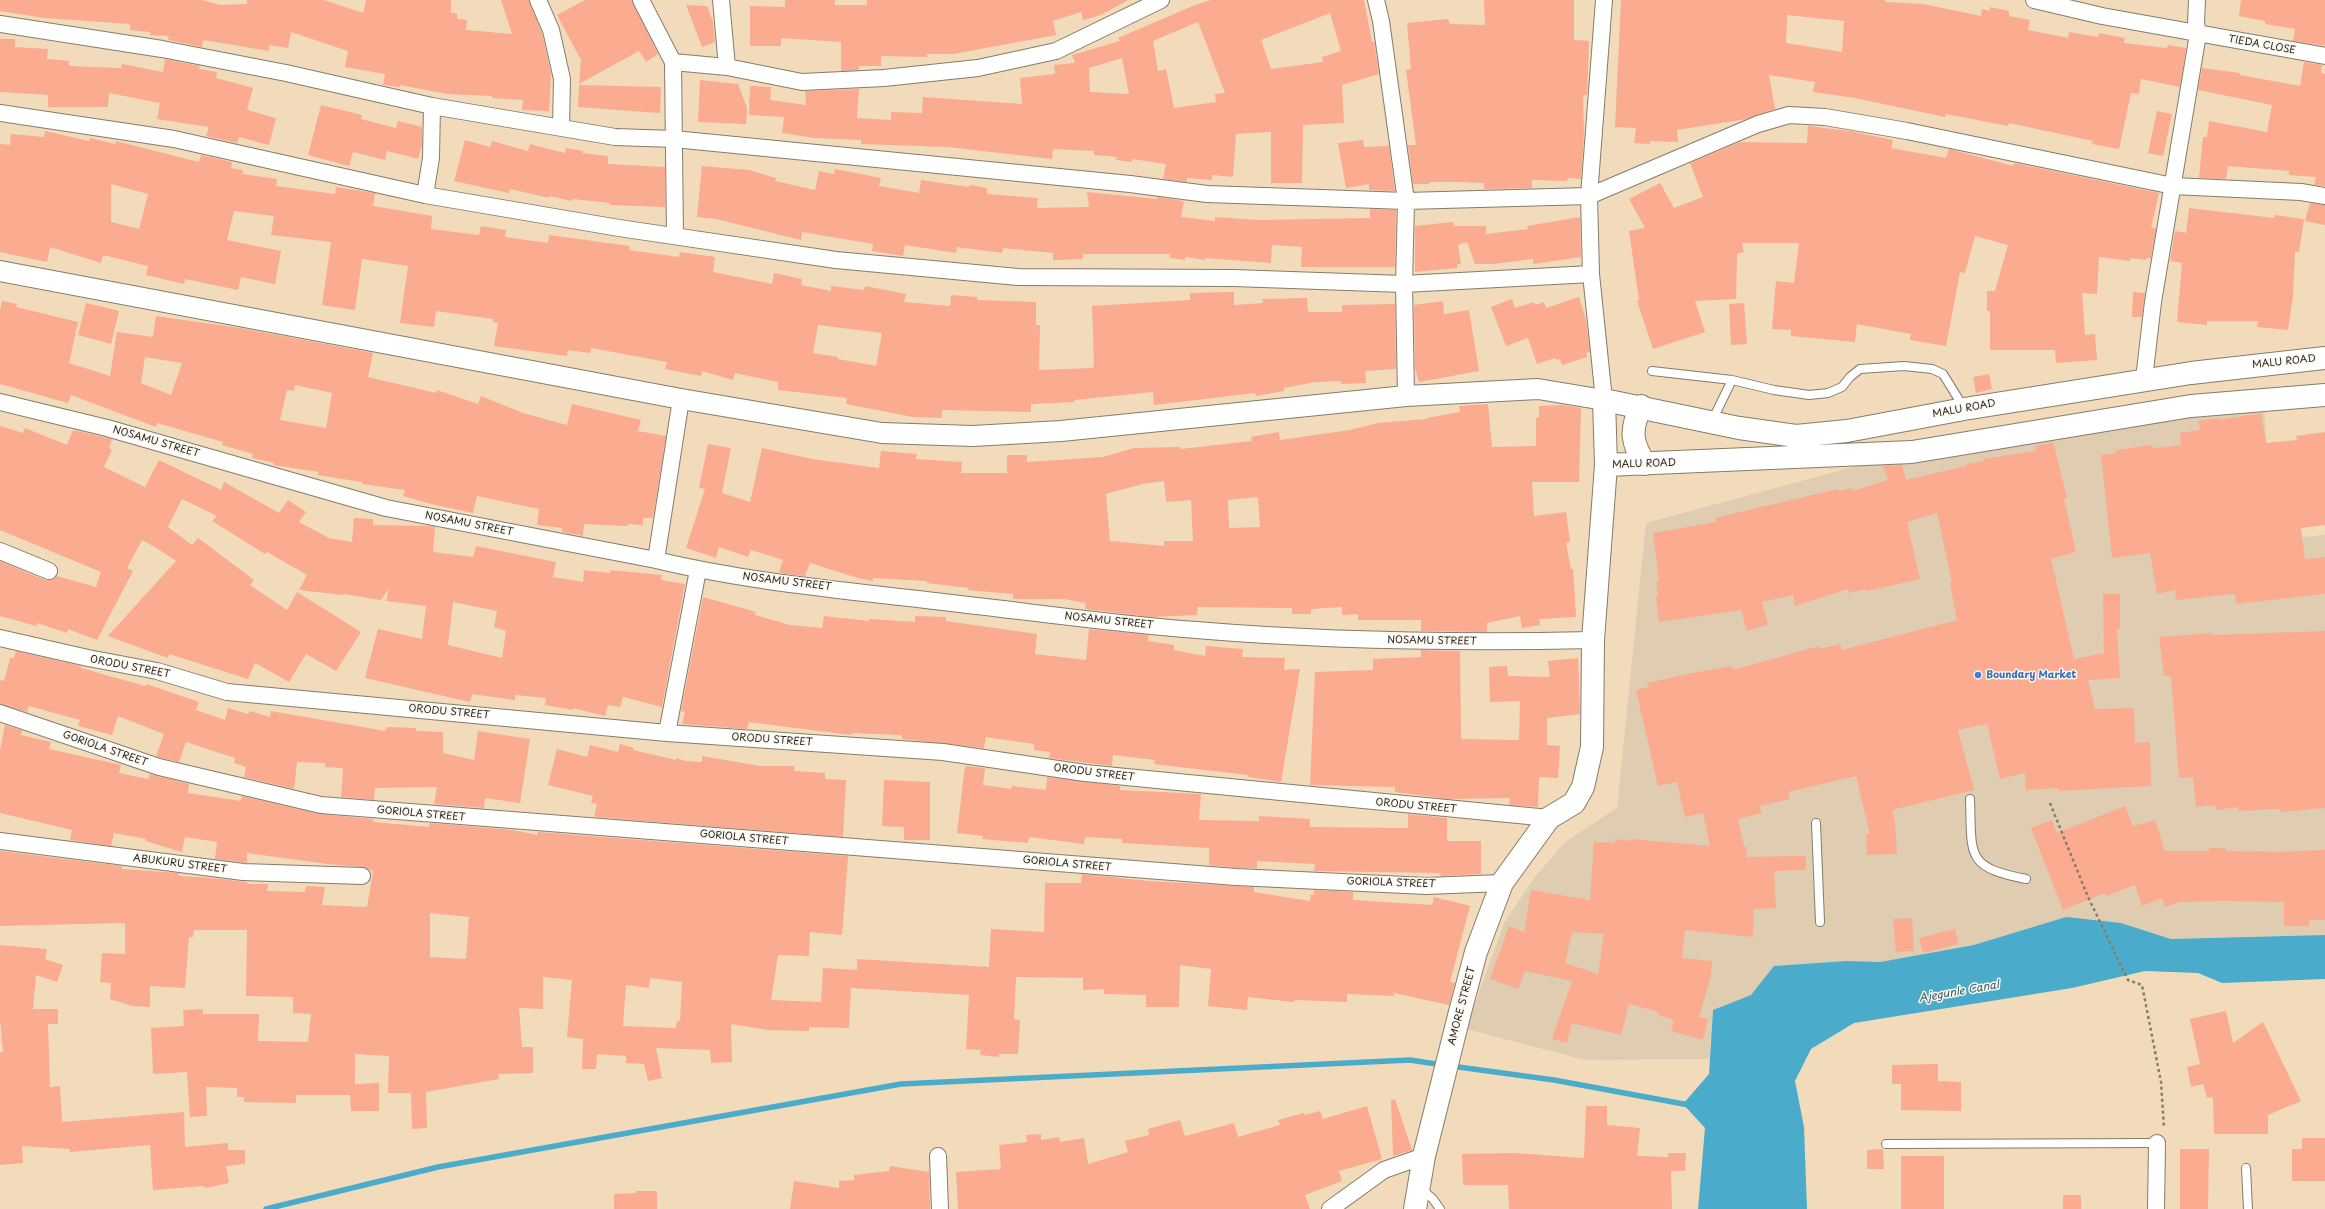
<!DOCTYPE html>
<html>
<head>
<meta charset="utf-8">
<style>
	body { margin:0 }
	canvas { display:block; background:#f1dbba }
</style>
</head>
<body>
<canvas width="2325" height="1209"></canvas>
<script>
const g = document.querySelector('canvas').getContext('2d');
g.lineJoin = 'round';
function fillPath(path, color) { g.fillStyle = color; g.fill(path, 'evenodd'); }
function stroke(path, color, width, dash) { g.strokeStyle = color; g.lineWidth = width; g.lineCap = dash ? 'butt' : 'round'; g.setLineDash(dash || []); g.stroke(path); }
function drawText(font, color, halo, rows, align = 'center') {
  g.font = font + ' "Playpen Sans",sans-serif'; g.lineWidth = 3; g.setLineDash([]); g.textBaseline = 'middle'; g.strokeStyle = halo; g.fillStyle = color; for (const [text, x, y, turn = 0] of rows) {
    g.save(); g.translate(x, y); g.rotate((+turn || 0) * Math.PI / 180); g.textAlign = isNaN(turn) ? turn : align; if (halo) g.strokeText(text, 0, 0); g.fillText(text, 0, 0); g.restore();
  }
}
const built = new Path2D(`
	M2264 409 2274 540 2325 535V935L2171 939 2121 923 1974 945 1880 962 1846 961 1775 966 1751 995 1713 1010 1709 1059 1585 1060 1466 1029 1504 923 1534 878 1565 842 1617 808 1646 523 1868 463 2085 429Z`);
const water = new Path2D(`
	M2066 917 2121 923 2171 939 2325 935V979L2222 983 2198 973 2145 971 2072 988 1854 1023 1811 1049 1795 1081 1804 1127 1807 1209H1698L1705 1128 1683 1104 1709 1074 1713 1010 1751 995 1774 966 1846 961 1880 962 1974 945Z`);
const stream = new Path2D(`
	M1451 1066 1554 1080 1689 1105
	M266 1209 438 1167 901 1084 1410 1060 1443 1065`);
const building = new Path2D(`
	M0 0H202L220 5 247 4V0H324L363 13 366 0H451V13H457V19L467 20 466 30 512 34 501 0H529L542 33 551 74 549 111 522 110 523 100 492 98V96L447 94 400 85V87L383 85 385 74 345 67 348 51 291 32 288 48 269 45V51L203 40 202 47 168 40 169 36 150 35V32L130 30V24L44 18 0 11Z
	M585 0H632L658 54 646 62 639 51 579 84 581 60 557 15Z
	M785 0H835V5H867V0H1128L1101 15 1083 20 1081 12 1053 21 1056 35 953 54H927V57L881 56V66H859V70L841 71V42L781 38V46H750V6L785 7Z
	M1211 0H1364L1372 42 1374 41 1379 74 1342 85 1344 123 1303 125 1302 183H1271V132L1236 134 1233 177 1212 175V180L1187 178V182L1163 179 1166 164 1132 159V162L1116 160 1117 157 1094 155V151L1053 149 1052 159 948 147 861 144V140L815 138 782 133 784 117 749 115 750 86 771 87 770 100 806 105 805 91 859 89 857 118 891 120V112L922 113 923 97 1022 104 1020 78 1055 74 1054 65 1075 63 1072 55 1120 41 1118 38 1195 5ZM1330 13 1341 51 1322 57 1323 62 1271 69 1261 40ZM1198 22 1225 93 1215 94 1216 102 1174 108 1166 69 1158 71 1153 41ZM1122 58 1129 94 1090 92 1089 68Z
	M1484 0H1574V40L1589 41 1587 95H1583L1584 134 1581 179 1568 178 1567 181 1532 180V188L1484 189V183L1459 182H1429V184H1413L1408 145H1416L1406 70 1411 69 1407 23 1448 19 1450 24 1485 25Z
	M1621 0H1885V2L1923 4 1981 16 1982 9 1990 11V7L2009 11V16L2030 20 2028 30 2068 38 2069 32 2098 37 2099 33 2125 38 2124 43 2167 48 2168 45 2186 48 2180 87 2141 79 2139 94 2131 93 2119 149 2092 144 2093 141 2009 123 2008 126 1946 114 1945 117 1855 98 1813 92 1815 82 1769 75 1775 109 1746 119 1677 130 1678 142 1650 141V144L1634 143 1636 128 1615 127ZM1787 15 1844 21 1842 52 1786 43Z
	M2241 0H2325V46L2293 41 2295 29 2265 24V21L2239 16Z
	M686 5 707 6 713 22 715 42 702 47Z
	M0 39H15V47L48 49 47 59 69 61V66L121 68 122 64 163 72 165 59 200 66 199 69 217 72 216 78 253 88 247 110 276 118 269 145 239 137 237 143 206 136 209 127 157 119 160 103 109 93 108 107H48V95L0 92Z
	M2304 62 2322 65 2321 73 2325 74V186L2314 185 2316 177 2289 175V171L2228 166 2226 179 2199 178 2203 137H2207L2209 121 2267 132 2272 105 2198 90 2202 68 2240 73V75L2300 86Z
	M700 80 738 84 747 108 746 124 698 122Z
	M579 85 661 87 660 113 578 107Z
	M321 105 362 115 361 119 396 128 398 121 422 127V145L418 159 387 151 385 160 353 152 349 166 308 155Z
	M2157 111 2172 114 2163 156 2148 153Z
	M1808 126 1849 131 1893 140 1891 148 1946 158 1949 149 2013 166 2014 163 2159 193 2151 228H2156L2151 258H2146V260L2130 258V261L2099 257 2097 294 2082 293 2085 335 2095 334 2097 360 2056 363 2055 350H1990V311H1987V291H1995L2008 245 1975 236 1965 273 1960 272 1946 346 1910 340 1911 334 1857 324 1855 342 1791 336V330L1772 329 1776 281 1794 283 1799 243H1742L1744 252 1737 254 1736 299 1695 301 1705 332 1653 349 1637 301 1639 300 1629 231 1645 228 1629 199 1660 183 1674 208 1703 197 1690 163 1740 142 1807 143Z
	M45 131 89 141 90 138 115 144 116 141 199 162 201 155 232 162 231 168 243 170 242 174 277 179 276 186 335 194 336 187 375 193 373 206 432 216 431 229 479 235 481 226 506 230 505 237 548 243 549 235 630 246 629 250 679 257 680 252 715 257 713 272 772 284 774 273 802 279 801 285 831 291V286L864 290 865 286 906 294 904 302 950 306 951 295 977 297V300L1036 302V325H1040L1039 370 1092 368 1094 366 1092 306 1190 300V293L1234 292V305L1263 303 1262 299 1307 298 1308 312H1342V305L1395 304 1396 369 1365 371 1366 383 1341 384V381L1315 382 1284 388V391L1256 396 1255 393 1154 405 1153 392 1074 400 1075 402 1031 404V412L942 410V418L913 417 846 404 847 398 778 390V382L735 373 733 380 702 371 701 376 665 369 667 362 591 348 590 353 568 350 567 356 494 346 498 323 493 322V319L436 311 434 327 400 323 408 266 362 259 355 310 322 305 331 242 271 235 274 216 234 211 227 240 281 251 275 284 241 277 238 290 185 279 184 284 146 275 148 266 103 255 101 263 50 247 47 262 0 252V144L10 145 11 134 44 137ZM111 184 148 194 139 229 111 222ZM818 325 882 333 876 366 838 359V357L813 353Z
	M465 140 490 147 492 141 528 151 530 144 565 153 566 148 583 151 582 153 608 156V164L665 167V207L610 205V203L573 199 572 201 549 196V198L510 189 509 193 454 181Z
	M1363 140 1364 147 1389 146 1395 191 1369 190V184L1346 188 1338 143Z
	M702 166 749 170 776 178 775 181 815 190 819 171 834 174 835 169 881 178 879 186 919 193 921 180 969 187 970 185 987 188V194L1038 198 1037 208 1089 207 1087 192 1157 199V197L1184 201 1181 217 1215 221V217L1258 220 1370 218V209L1396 210 1395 267H1301L1302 247 1272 245 1271 263 1205 258V260L1185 257V260L1170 258V254H1083V259L1053 260V253L1003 248 1002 253 957 247 956 253 905 245 903 256 872 251 873 244 802 232 801 240 716 219 697 217Z
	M2310 203 2325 205V225L2305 221Z
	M2189 208 2274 218 2275 215 2304 219 2299 252 2295 251 2293 296 2288 330 2257 327 2258 321H2207V325L2177 322 2182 263 2170 261 2175 231 2186 233Z
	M1580 217 1581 257 1533 264V259L1493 264H1475L1467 242 1458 245 1461 264H1457V268L1415 272V226L1453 222 1454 226H1486V234L1528 229 1527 226Z
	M2133 292 2145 293 2142 317H2132Z
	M1579 297 1586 320 1590 352 1586 353 1587 357 1562 365 1560 359 1556 360 1555 358 1537 364 1528 338 1506 346 1491 307 1512 299 1515 308 1534 302 1535 305 1544 302 1546 308Z
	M2 301 17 304 16 307 78 322 69 363 110 376 117 332 153 337 156 316 240 328 373 353 368 377 436 393 437 390 478 404 481 396 523 413 567 425 572 404 641 420 638 431 666 436 653 518H643V525L628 524V526L584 524 583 536 562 532V528L537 525 539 509 477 496 473 513 431 504 403 496 405 490 362 484V482L317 475 319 472 273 465 274 463 252 458 253 454 222 445 223 442 157 423 156 427 71 395 68 403 0 384V311ZM145 357 182 363 171 395 141 383ZM295 385 332 393 326 428 280 420 287 390 294 391Z
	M1443 301 1444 314 1469 310 1479 371 1419 382 1415 368 1414 305Z
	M86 303 119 311 111 344 78 335Z
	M1744 303 1747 344 1731 345 1729 304Z
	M1989 374 1992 389 1976 393 1973 377Z
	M1488 404 1492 447 1536 446V418H1539V406L1564 405 1581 408 1579 482H1532L1534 516 1566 512 1570 542 1566 543 1571 569H1573L1576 617 1539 619 1540 625 1522 628 1520 616 1487 623V632L1421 631V620H1358V614L1342 615V607L1311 609V614H1292V608L1198 607 1197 615 1151 617 1085 609 1086 603 1064 599H1013V594L968 590 969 588 927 583V581L873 578V581L858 578 810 563 805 576 785 574 779 572 783 560 751 550 748 557 719 547 716 558 686 548 705 489 699 488 708 444 731 448 722 493 750 502 762 448 812 459 879 468 881 451 917 454 916 459 962 462 961 473H1007V455H1027V462L1103 457 1134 448 1180 447 1181 449 1252 441 1251 437 1279 432 1280 440 1350 430 1378 423 1427 419V418L1460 412 1459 406ZM1164 481 1166 502 1191 500 1193 541H1164V546L1110 541 1106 494 1142 484ZM1258 497 1260 527 1229 528 1228 500Z
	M2261 413 2266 443 2297 440 2296 436 2325 432V525L2301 528 2305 559 2325 557V594L2236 604 2235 594 2176 600 2175 590 2157 594 2150 553 2112 558 2101 455 2117 453 2116 450 2152 445 2153 448 2181 445 2180 433 2200 430 2198 421 2219 418V420Z
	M0 426 23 433 25 428 67 445 73 430 112 439 109 448 112 450 104 467 145 487 159 460 221 490 224 482 279 513 288 500 306 512 299 522 329 538 352 542 354 518 373 519V525L431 526 435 527 433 552 473 557 476 546 556 562 553 577 583 582 584 570 610 573V570L662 575 661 580 685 584 662 707 623 697 620 707 608 705 605 716 573 708V710L545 705 546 698 515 695V700L472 694 470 702 365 678 378 629 422 639 426 606 386 601 389 588 381 600 344 594 343 595 299 590 307 575 267 552 265 554 212 521 217 516 182 499 168 527 192 545 198 538 254 580 250 585 287 610 297 592 361 632 336 671 306 654 289 682 255 663 248 679 169 654 168 658 108 636 176 561 158 549 142 540 127 568 133 571 97 640 68 629 67 633 37 623 36 626 0 616V561L45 580H51L56 576 96 587 101 572 0 530ZM453 602 497 611 494 627 506 631 502 658 448 645Z
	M2053 442 2067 498 2064 499 2076 552 2051 559 2074 659 2104 653 2103 594H2120V629H2117L2120 678 2088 680 2095 709 2134 708 2135 743 2150 742 2151 786 2058 791V788L2026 790 2025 773 2000 779 1987 724 1958 730 1974 790 1892 810 1895 823 1897 854 1867 855 1866 834H1870L1856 776 1788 792 1790 799 1760 806 1762 813 1738 819 1744 847H1747L1746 857 1806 856V870L1774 871 1776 908 1754 909 1753 937 1685 930 1682 958 1712 961 1711 976 1699 1017 1708 1019 1703 1040 1671 1031 1674 1020 1658 1015 1659 1012 1629 1004 1621 1035 1572 1023 1567 1043 1552 1039 1572 981 1525 971 1518 989 1490 979 1509 926 1524 932 1531 890 1590 900 1594 842 1615 843V839L1631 841V839L1710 846 1703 813 1685 817 1677 782 1658 786 1636 690 1649 687 1648 683 1687 674 1732 666 1733 670 1819 646 1820 649 1840 644 1842 650 1957 620 1950 583 1952 582 1937 513 1907 522 1920 579 1867 591 1866 589 1849 593 1848 589 1795 606 1793 595 1762 602 1768 625 1747 631 1741 610 1659 622 1656 597 1658 596 1656 581H1659L1653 533 1716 522 1715 518 1838 489V491L1852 488 1853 491 1888 480 1883 466 1902 465 1906 480 1966 466V464L1984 461 1983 459 2036 451 2035 446ZM1572 932 1604 934 1598 974 1565 963Z
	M703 597 756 612 755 615 790 625 822 628 824 616 869 621V619L915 622V616L946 617V621L1037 634 1035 654 1086 660 1089 629 1149 635 1148 641 1174 645V650L1205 656 1206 646 1243 649 1242 657 1285 658 1284 670 1300 669 1281 782 1248 777V775L1154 764 1155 760 1113 755 1112 766 1049 758 1050 752 1034 750V744L986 737 984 748 902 739V735L852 733 851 735 749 722 747 729 682 724 685 712 681 711Z
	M2325 631V808L2281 812 2280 809 2238 811V807L2216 810 2215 805 2196 807 2193 777 2179 778 2171 676H2164L2159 637 2213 633V635Z
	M1421 650 1460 651 1461 739 1519 740 1520 701 1490 702 1489 667 1507 666 1508 676 1550 677 1548 661 1578 658 1580 714 1547 718V745L1560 746 1558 778 1539 777 1538 807 1509 805 1510 798 1447 799 1395 792V787L1310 785 1315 672 1373 670V659L1421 657Z
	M16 651 81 666V668L145 686 146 684 199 702 196 710 225 720 228 708 248 714 250 711 270 717 271 711 385 731 387 727 416 728V731L443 732V753L474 760 478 731 530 739 520 803 485 798 484 808 434 804 437 787 375 788 374 800 341 797 343 768 325 767V763L297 762 294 789 244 777 246 767 234 763 235 758 186 742 179 762 162 758 156 756 164 734 118 716 112 735 78 726 80 720 29 706 27 712 0 704V680L4 681 10 658H14Z
	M5 725 22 730 21 735 51 742 49 749 121 765 119 773 148 779 150 774 189 784 188 793 241 801 242 796 320 814 373 819V822L429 827 430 823 513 830 537 835 538 832 848 856 842 935 810 932 809 956 778 955 771 1000 821 1002 823 968 857 970V959L989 967 991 929 1044 932 1045 883H1081L1082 874 1149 881 1254 887V892L1310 901 1311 894 1314 895V890L1353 892V900L1432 905 1434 897 1470 906 1450 982 1455 983 1449 1005 1394 993V996L1347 994V1002L1295 1000 1294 1002 1248 997 1247 1010 1208 1006 1211 969 1180 965 1179 1007H1146V995L1104 994V989L1083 990V978L1016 977 1014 1019 1020 1020 1018 1054H999V1057L980 1055 981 1050 966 1049 969 995 851 988 849 1028 809 1027V1031L768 1030 731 1024 732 1062 711 1063 710 1050 656 1048 662 1078 648 1081 644 1064 626 1063V1056L597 1054 596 1069H582L583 1039 567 1037 572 980 543 977V1009L519 1008 522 1047H533V1073L498 1074 499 1079 426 1092 427 1128 412 1129 411 1093H388L389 1056 355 1054V1084L379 1083V1111H351L350 1095H296V1103L244 1102V1097H237V1088L206 1087 207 1116 190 1117 187 1072 153 1074 151 1028 184 1026 183 1010 203 1009V1014H259L258 1041 308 1042 311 1014 293 1013V997L246 996 247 930H194L193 937H189L185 988 150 986V1007L132 1006 110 999 111 983 100 982 102 953 125 954V923L0 926V851L122 866V869L179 873V876L212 878 247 882V884H268L267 891 305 892 306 886 325 887 322 905 367 907 373 871 362 867 327 864 247 853V863L215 859 217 842 185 837 182 852 145 841 146 839 114 833 111 846 70 840 72 830 0 813V750ZM430 913 469 917 466 959 430 957ZM650 978 682 982 680 1021H677L676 1028 623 1026 626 985 649 988Z
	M620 744 634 748 633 750 676 760V758L686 761 702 762V756L760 766H794V771L825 773V779L846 780 843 837 594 817 597 804 591 803 593 796 548 785 557 749 587 757 590 745 618 752Z
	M965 766 985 768 983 785 1011 789 1012 786 1046 790 1047 777 1120 786V790L1201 794 1199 820 1259 821V816L1310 819V827L1408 828V814L1447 818V841H1481V874L1440 876 1441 873 1314 871 1315 864 1257 861V868H1237L1209 865V848L1122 843V839L1085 837 1084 844 1029 837 1028 843 982 839 983 836 957 833Z
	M884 780 930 782V840H904V827L882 826Z
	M2125 806 2133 826 2155 820 2165 851H2209V848H2226V851L2280 852 2325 850V920H2309V926H2284V902L2225 901 2180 902 2165 907 2162 898 2142 906 2135 885 2106 896 2105 893 2063 910 2031 828 2052 820 2057 833Z
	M1912 918 1914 951 1896 952 1893 919Z
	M1955 929 1958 944 1923 953 1919 938Z
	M0 945 47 949 45 959 63 965 57 982 36 975 33 1009H58V1024H48L50 1087 60 1086 62 1122 184 1112 185 1147 228 1143V1150H245V1164L226 1166 229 1183 205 1188 204 1186 153 1190 150 1145 70 1152V1149L22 1146 23 1163 0 1165V1052H3L0 1019Z
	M2226 1011 2233 1043 2263 1022 2301 1101 2268 1115V1134H2214L2213 1097 2207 1098 2203 1084 2191 1087 2187 1067 2200 1064 2190 1019Z
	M1938 1064V1081L1961 1082V1111L1901 1110V1084H1892V1065Z
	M1395 1099 1412 1150 1393 1156 1391 1100Z
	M1367 1106 1382 1159 1339 1171 1342 1181 1305 1195 1310 1209H958L956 1172 1001 1169 999 1145 1027 1142 1026 1135 1041 1134V1140L1059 1137 1060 1142 1084 1138 1088 1164 1128 1152 1125 1141 1149 1135 1148 1129 1180 1120 1185 1136 1234 1123 1238 1137 1280 1125 1278 1120 1304 1113 1305 1115 1320 1111 1323 1119Z
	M1586 1106H1607V1125L1640 1128 1637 1156 1668 1157V1153H1686L1685 1171H1671L1672 1209H1509L1508 1185H1463L1462 1154 1514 1153 1584 1158Z
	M2302 1138H2325V1181H2292V1149H2302Z
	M1883 1149 1884 1169H1867V1150Z
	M2180 1149H2209L2208 1209H2180Z
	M1901 1156H1944V1209H1901Z
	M890 1166 929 1172 930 1209H790L794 1181 839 1188V1181L854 1180V1175L889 1171Z
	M636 1191H657V1209H614V1194L636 1193Z
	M2063 1195H2081V1209H2063Z`);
const path = new Path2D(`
	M2050 803 2088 897 2128 980 2142 985 2161 1082 2164 1128`);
const service = new Path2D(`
	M1652 371 1732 380 1774 390 1809 395 1828 393 1842 387 1850 377 1860 369 1904 366 1932 369 1943 374 1964 408
	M1712 421 1732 380
	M1970 799C1972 856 1965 867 2026 879
	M1816 823 1820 922
	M1886 1144 2157 1143
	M2246 1168 2248 1209
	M1420 1188 1433 1199 1440 1209`);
const minor = new Path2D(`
	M538 0 551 30 562 79 561 127
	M641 0 673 62 675 236
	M721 0 727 67
	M1376 0 1381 21 1406 201 1404 284 1406 396
	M2034 0 2102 16 2325 56
	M0 24 162 49 286 73 432 106 615 137 674 139 1130 184 1207 194 1406 201 1589 196 1758 124 1789 115 1825 117 1907 131 2173 186 2301 192 2325 196
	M673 62 727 67 802 82 884 78 978 68 1056 51 1161 0
	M0 113 174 139 425 195 619 228 836 260 1018 277 1234 278 1404 284 1591 274
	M425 195 431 158 432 106
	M2144 379 2153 302 2198 34 2196 23 2197 0
	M1604 400 1591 274 1589 196 1604 0
	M0 402 107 428 386 508 656 560C752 583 853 591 951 603 1032 612 1114 624 1196 630 1328 641 1460 643 1593 640
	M0 551 49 571
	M656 560 681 399
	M0 638 88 658 157 671 227 692 667 733 943 752 1085 773 1549 818
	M0 713 159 767 321 805 1236 877 1426 886 1502 883
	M667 733 698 570
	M0 841 243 872 362 876
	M938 1156 940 1209
	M1330 1209 1384 1170 1424 1156
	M2156 1209 2157 1143`);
const tertiary = new Path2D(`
	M0 271 681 399 882 433 973 436 1061 431 1406 396 1538 389 1604 400`);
const secondary = new Path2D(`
	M1641 406C1630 430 1631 442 1645 464
	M1606 465 1912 452 2191 406 2325 395
	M1415 1209 1424 1156 1460 1012 1476 952 1502 883 1549 818 1574 803 1583 787 1592 747 1593 640 1606 465 1604 400 1739 428 1796 436 1847 431 1964 409 2191 373 2325 358`);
const markers = [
	[1978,675,4,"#3f7fe0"]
];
const streetNames = [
	["TIEDA CLOSE",2262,45,10],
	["MALU ROAD",2284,362,-6],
	["MALU ROAD",1964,409,-10],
	["NOSAMU STREET",156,442,16],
	["MALU ROAD",1644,464,-2],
	["NOSAMU STREET",469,524,11],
	["NOSAMU STREET",787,582,7],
	["NOSAMU STREET",1109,621,6],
	["NOSAMU STREET",1432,641,1],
	["ORODU STREET",130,667,11],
	["ORODU STREET",449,712,5],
	["ORODU STREET",772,740,4],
	["GORIOLA STREET",105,749,19],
	["ORODU STREET",1094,773,7],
	["ORODU STREET",1416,806,5],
	["GORIOLA STREET",421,814,5],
	["GORIOLA STREET",744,838,5],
	["ABUKURU STREET",180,864,7],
	["GORIOLA STREET",1067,864,5],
	["GORIOLA STREET",1391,883,2],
	["AMORE STREET",1462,1006,-75]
];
const shopNames = [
	["Boundary Market",1986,675]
];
const waterNames = [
	["Ajegunle Canal",1959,992,-10]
];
fillPath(built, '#e0cdb1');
fillPath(water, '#4aacca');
stroke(stream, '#4aacca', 5.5);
fillPath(building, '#fbab8f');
stroke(service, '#867c6b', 10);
stroke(minor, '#867c6b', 18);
stroke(tertiary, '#867c6b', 22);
stroke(secondary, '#867c6b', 24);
stroke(path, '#867c6b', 2.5, [3, 3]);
stroke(service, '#fff', 8);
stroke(minor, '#fff', 16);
stroke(tertiary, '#fff', 20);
stroke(secondary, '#fff', 22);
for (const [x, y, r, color] of markers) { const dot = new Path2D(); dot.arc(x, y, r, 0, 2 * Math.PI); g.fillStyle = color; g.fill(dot); stroke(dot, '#fbf7ec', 1.5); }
drawText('10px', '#1c1c1c', '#fbf7ec', streetNames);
drawText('bold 10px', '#366cbe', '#fbf7ec', shopNames, 'left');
drawText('italic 11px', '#315d6a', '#fbf7ec', waterNames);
</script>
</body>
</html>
